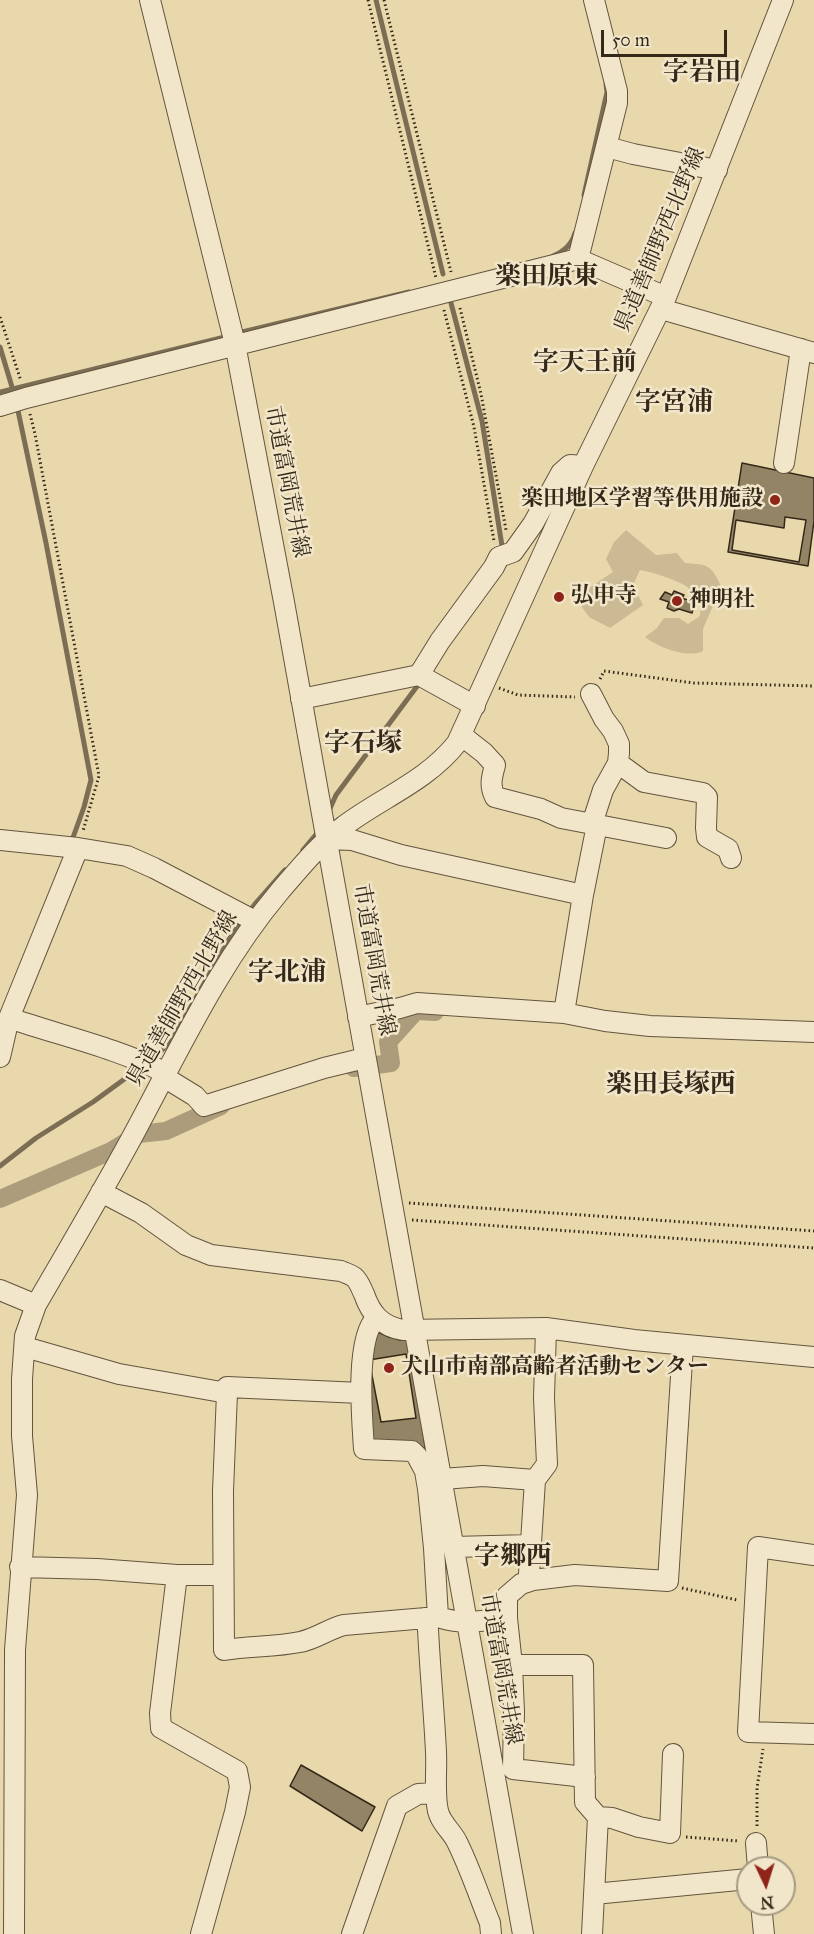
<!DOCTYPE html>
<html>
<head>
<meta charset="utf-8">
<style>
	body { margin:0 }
	#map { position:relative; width:814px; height:1934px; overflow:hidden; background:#ead8ad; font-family:"IM FELL Great Primer",serif }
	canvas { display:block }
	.north { position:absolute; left:736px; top:1856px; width:60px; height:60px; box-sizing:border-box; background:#f1e6ca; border:2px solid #a59a83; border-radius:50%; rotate:176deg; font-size:16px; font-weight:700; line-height:24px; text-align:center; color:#342919 }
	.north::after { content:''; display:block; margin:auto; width:21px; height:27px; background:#8f2418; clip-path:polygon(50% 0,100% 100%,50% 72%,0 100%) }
	.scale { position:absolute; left:601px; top:30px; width:126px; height:27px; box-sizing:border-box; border:3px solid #342919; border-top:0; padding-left:8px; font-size:18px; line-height:21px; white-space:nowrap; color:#342919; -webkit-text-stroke:4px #f1e6ca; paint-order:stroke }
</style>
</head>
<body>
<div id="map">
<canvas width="814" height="1934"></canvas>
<div class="north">N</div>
<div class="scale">50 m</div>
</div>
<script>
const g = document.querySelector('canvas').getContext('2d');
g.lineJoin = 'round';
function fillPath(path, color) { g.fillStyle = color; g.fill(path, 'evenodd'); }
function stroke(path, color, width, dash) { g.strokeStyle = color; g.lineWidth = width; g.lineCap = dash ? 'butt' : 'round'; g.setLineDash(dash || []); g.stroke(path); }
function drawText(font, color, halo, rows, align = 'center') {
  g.font = font + ' "IM FELL Great Primer","Noto Serif JP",serif'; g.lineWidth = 5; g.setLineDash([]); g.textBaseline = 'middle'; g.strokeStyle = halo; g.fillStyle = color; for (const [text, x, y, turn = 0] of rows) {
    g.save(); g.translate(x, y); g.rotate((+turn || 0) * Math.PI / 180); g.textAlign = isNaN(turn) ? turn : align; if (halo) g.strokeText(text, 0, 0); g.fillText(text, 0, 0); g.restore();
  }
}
const green = new Path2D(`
	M626 530 656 555 677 553 685 563C707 565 710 563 720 584L718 594 703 629V651C687 659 658 647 645 637L657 628 664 618H679L688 624 700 616 701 597C691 594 693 591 686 586 674 579 655 573 640 570L633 585 643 605 610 628 589 617 581 606 589 588 613 572 606 559 614 542Z`);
const stream = new Path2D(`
	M376 0 443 274
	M584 195 607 92 606 84
	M553 256C563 252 572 244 575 233
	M451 303 482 421 503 552
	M238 333 409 292
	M0 347 15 397
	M0 392 229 336
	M17 406 46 543 91 780 84 807 71 843
	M328 813 336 795 421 681
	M303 850 318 832
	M151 1060 171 1042 231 936 255 904 285 870
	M0 1166 36 1138 93 1102 141 1067`);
const canal = new Path2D(`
	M354 1068 391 1063 388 1042 416 1011 435 1012
	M0 1199 111 1151 139 1134 166 1131 221 1106`);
const building = new Path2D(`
	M742 463 814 478V521L808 566 728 552Z
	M785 517 806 520 799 562 732 550 736 520 784 528Z
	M674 591 684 595 682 598 695 603 692 613 679 609 674 611 667 608 669 602 660 599 665 592 672 595Z
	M376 1327 380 1333 389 1337 400 1340H410L427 1460 366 1447 368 1339Z
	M406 1354 416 1418 381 1422 369 1360Z
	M301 1765 375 1807 362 1831 290 1786Z`);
const path = new Path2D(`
	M368 0 436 278
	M384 0 451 272
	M460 308 481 394 506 530
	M444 310 474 427 494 541
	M0 317 21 381
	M30 414 35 434 99 776 83 831
	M600 679 604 671 694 683 814 686
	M499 688 518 695 575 697
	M409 1203 814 1231
	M412 1220 814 1248
	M682 1588 737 1600
	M757 1826V1788L763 1749
	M686 1837 739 1841`);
const minor = new Path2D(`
	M150 0 235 344 284 602 523 1934
	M607 147 633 154 717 170
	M578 259 617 103V91L594 0
	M661 309 814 353
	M0 406 26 398 578 259 666 297
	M784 463 801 349
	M419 675 475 706
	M591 694 604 719 613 731 619 744V753L618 763 603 790 592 824
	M301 699 419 675 440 641 494 567 499 557 513 552 533 524 561 473 570 465 583 466
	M461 735 484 753 495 765C492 777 489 785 495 797L541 809 561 818 666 838
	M618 763 644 782 703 793 707 797 706 828 707 837 728 849 731 858
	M327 839 352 840 401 855 583 895
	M0 840 78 848 127 856 154 868 255 921
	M564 1013 583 895 597 825
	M358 1017 400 1008 417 1003 564 1013 605 1021 650 1026 814 1032
	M9 1018C62 1036 117 1048 166 1073
	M0 1057 9 1018 78 848
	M164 1077 195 1096 204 1106 324 1068 365 1058
	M101 1192 141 1213 186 1245 211 1255 341 1271C345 1273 350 1274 354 1277 359 1281 361 1288 364 1294 371 1314 381 1326 403 1330L546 1328 634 1340 814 1357
	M0 1290 36 1305
	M376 1318C355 1339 362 1418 364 1449L412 1451 417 1456 425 1471 428 1489 434 1548 438 1617C462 1625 483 1621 507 1618V1596L521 1584 533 1580
	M546 1328 544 1398 547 1464 535 1480 529 1574 533 1580 575 1575 668 1581 683 1345
	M25 1347 119 1374 227 1393 223 1491 224 1650C249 1646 275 1647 300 1642 316 1639 328 1629 344 1625L438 1617
	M222 1392 227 1387 361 1393
	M442 1479 483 1476 535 1480
	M453 1547 531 1545
	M814 1555 758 1547 748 1732 814 1734
	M20 1567 97 1569 177 1575H223
	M177 1575 160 1713 161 1728 237 1771 240 1787 235 1812 201 1934
	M425 1618 428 1629C430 1670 434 1711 436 1752 437 1772 434 1793 438 1811 441 1824 452 1831 457 1842 470 1868 479 1896 490 1923L491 1934
	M507 1618 512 1665H583L585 1802 598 1817 592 1934
	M512 1665 514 1712 513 1769 585 1777
	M598 1817 612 1818 639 1827 670 1833 673 1754
	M756 1843 758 1868
	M594 1894 748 1879
	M761 1904 764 1934
	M14 1934 15 1650 27 1495 22 1436V1379L25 1336 36 1305C70 1246 105 1188 137 1128 181 1046 220 962 280 891 300 868 319 844 344 826 381 798 427 781 457 743L583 466 666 297 783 0
	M352 1934 397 1806 418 1794 435 1793`);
const markers = [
	[775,500,6,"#8f2418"],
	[559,597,6,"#8f2418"],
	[677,601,6,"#8f2418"],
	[389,1368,6,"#8f2418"]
];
const streetNames = [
	["県道善師野西北野線",661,240,-67],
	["市道富岡荒井線",286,482,79],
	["市道富岡荒井線",373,960,80],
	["県道善師野西北野線",183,999,-60],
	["市道富岡荒井線",500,1669,80]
];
const poiNames = [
	["楽田地区学習等供用施設",763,500,"right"],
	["弘申寺",571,597],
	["神明社",689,601],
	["犬山市南部高齢者活動センター",401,1368]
];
const quarterNames = [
	["字岩田",702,74],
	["楽田原東",547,278],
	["字天王前",585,364],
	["字宮浦",674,404],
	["字石塚",363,745],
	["字北浦",287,974],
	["楽田長塚西",671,1086],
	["字郷西",513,1558]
];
fillPath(green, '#cbba94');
stroke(stream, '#7c6e54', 5);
stroke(canal, '#ac9c7b', 18);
fillPath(building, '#938466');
stroke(building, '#342919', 1.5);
stroke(minor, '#62553e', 22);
stroke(path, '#342919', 3, [1.5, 3]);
stroke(minor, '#f1e6ca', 20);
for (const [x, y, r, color] of markers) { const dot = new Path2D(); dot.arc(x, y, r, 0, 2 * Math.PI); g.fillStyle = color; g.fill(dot); stroke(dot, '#f1e6ca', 2); }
drawText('22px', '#342919', '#f1e6ca', streetNames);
drawText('bold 22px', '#342919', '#f1e6ca', poiNames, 'left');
drawText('bold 26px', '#342919', '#f1e6ca', quarterNames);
</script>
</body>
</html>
